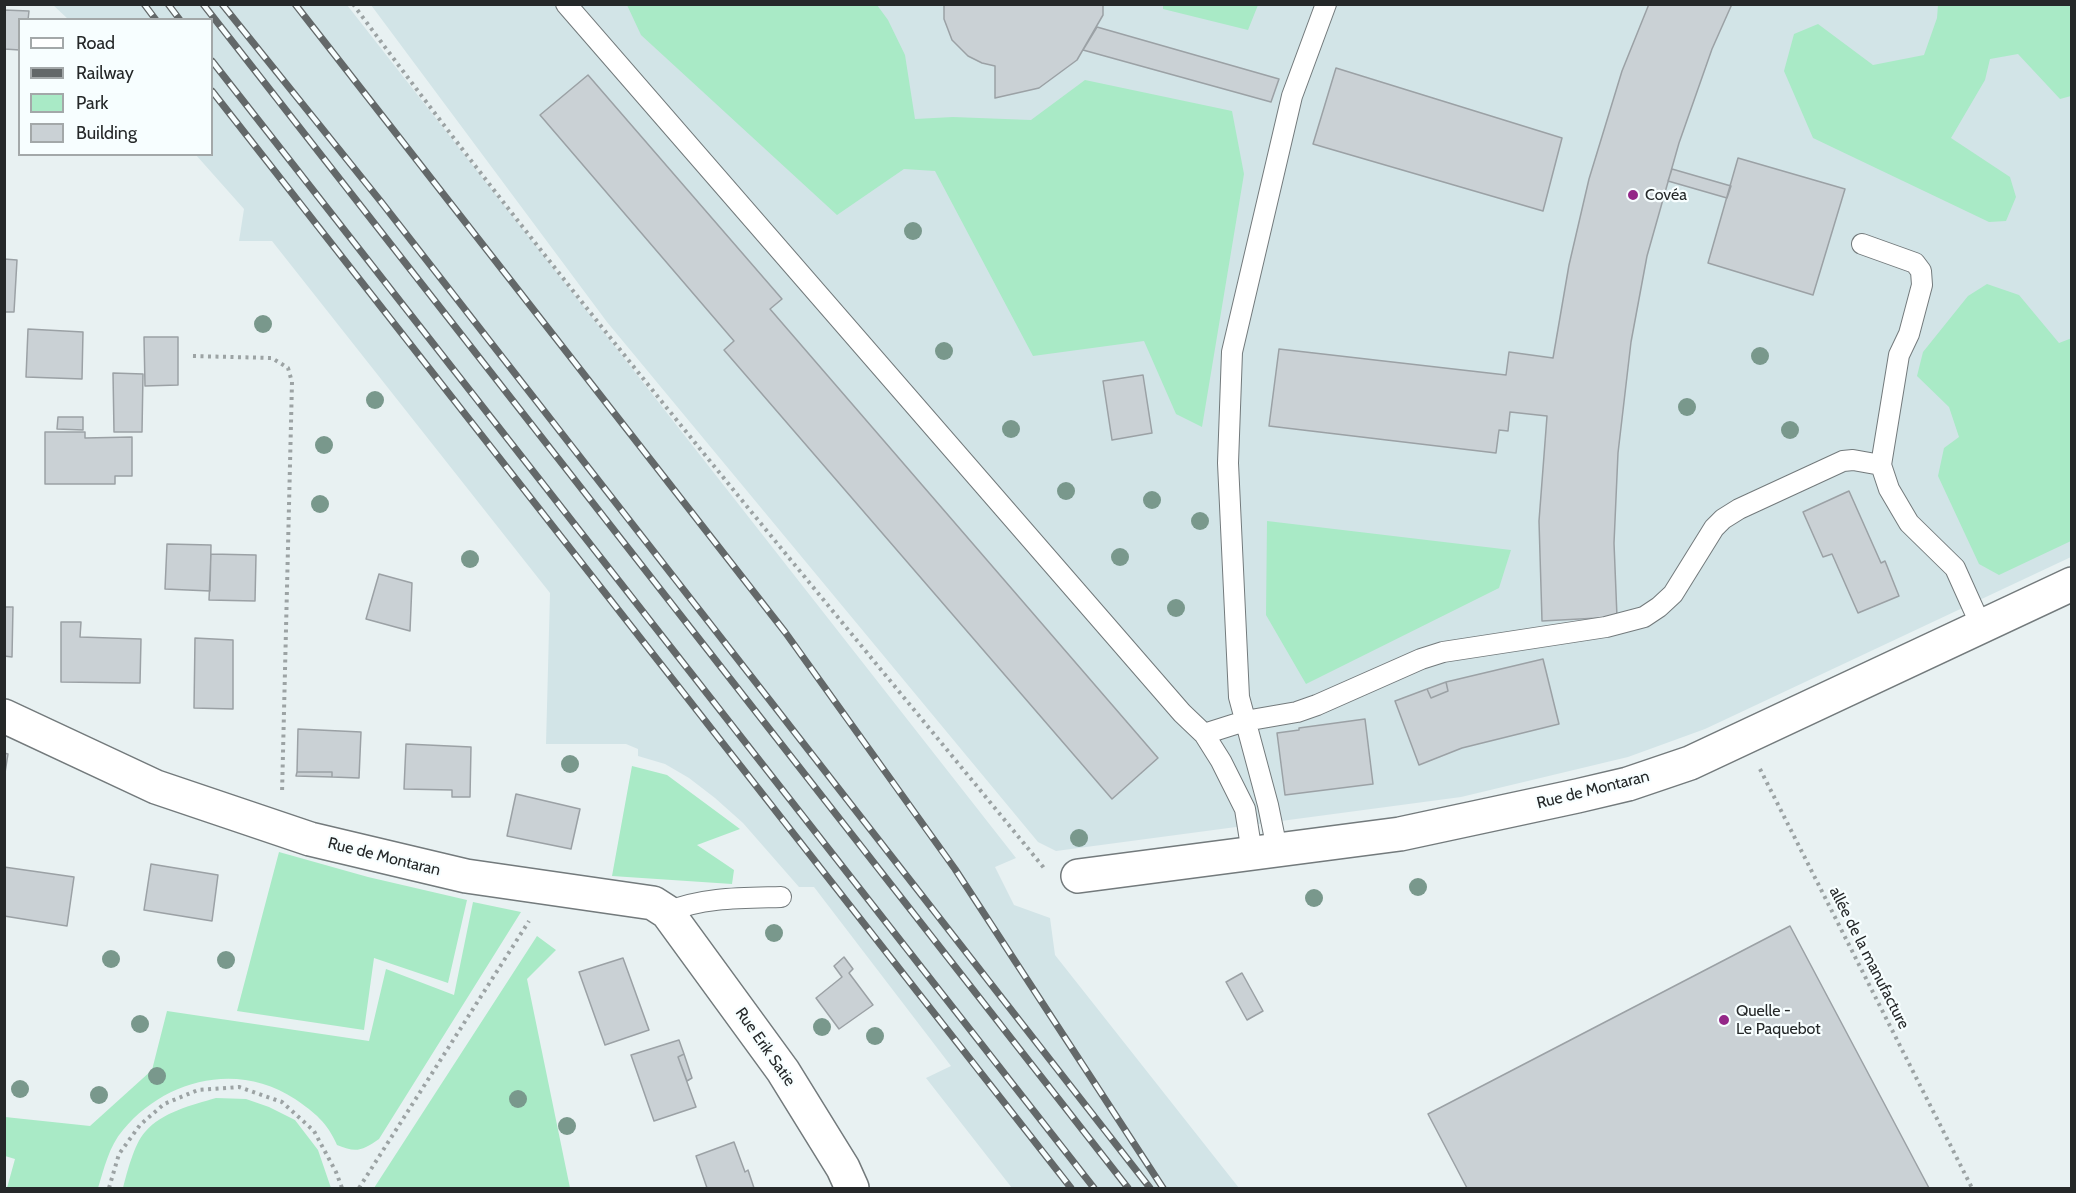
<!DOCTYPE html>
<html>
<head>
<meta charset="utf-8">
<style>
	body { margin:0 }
	#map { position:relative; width:2076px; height:1193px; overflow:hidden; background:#e8f1f2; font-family:Cabin,sans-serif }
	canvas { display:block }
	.frame { position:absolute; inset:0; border:6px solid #252829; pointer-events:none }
	.legend { position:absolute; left:18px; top:18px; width:195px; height:138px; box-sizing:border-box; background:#f7feff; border:2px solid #a3a8a9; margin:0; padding:8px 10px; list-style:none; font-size:18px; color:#252829 }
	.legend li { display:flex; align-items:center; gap:12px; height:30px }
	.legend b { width:30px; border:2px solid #a3a8a9 }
</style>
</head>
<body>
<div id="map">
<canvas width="2076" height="1193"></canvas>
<div class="frame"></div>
<ul class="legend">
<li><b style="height:8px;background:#fff"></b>Road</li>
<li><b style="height:8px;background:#636869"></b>Railway</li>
<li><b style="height:16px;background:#a9eac6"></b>Park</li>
<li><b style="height:16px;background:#cad1d5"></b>Building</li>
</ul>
</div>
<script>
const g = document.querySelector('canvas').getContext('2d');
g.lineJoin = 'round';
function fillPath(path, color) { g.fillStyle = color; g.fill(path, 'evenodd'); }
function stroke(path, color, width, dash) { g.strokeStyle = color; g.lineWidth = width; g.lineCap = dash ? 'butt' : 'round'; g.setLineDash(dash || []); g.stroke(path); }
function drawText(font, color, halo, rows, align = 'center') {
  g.font = font + ' Cabin,sans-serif'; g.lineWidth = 4.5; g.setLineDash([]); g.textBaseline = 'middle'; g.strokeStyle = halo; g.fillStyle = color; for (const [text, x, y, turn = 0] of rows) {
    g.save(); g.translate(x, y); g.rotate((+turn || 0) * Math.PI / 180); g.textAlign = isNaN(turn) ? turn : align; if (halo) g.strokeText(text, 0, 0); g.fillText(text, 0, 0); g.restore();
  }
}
const built = new Path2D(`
	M53 5H347L1016 858 995 867 1014 905 1050 918 1055 955 1239 1188H1012L926 1078 951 1066 814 887H799L743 823 715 798 689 778 665 764 638 756V749L626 744H546L550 593 272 241H239L244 209 196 155 212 154V20L68 19Z
	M371 5H2071V557L1705 729 1628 757 1461 797 1056 851 1038 842 607 322Z`);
const green = new Path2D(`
	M627 5H877L888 20 905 55 915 119 953 117 1031 120 1085 80 1232 111 1244 174 1202 427 1176 414 1144 341 1033 356 935 171 904 169 837 215 641 35Z
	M1163 5V4L1258 5 1248 30 1163 9Z
	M1938 5H2071V96L2060 99 2018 54 1990 59 1985 80 1951 138 2010 177 2016 197 2006 221 1989 222 1813 138 1784 71 1794 34 1818 24 1873 65 1924 55 1937 18Z
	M1987 284 2019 295 2059 343 2072 338 2071 541 1999 575 1979 564 1938 476 1944 448 1959 437 1949 407 1917 376 1923 352 1968 296Z
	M1267 521 1511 550 1499 588 1306 684 1266 615Z
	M632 766 667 775 740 829 697 845 734 870 732 884 612 876Z
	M279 852 368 877 467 900 448 983 374 958 364 1030 237 1011Z
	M473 902 521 912 379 1139C362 1151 356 1153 337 1145 327 1122 315 1113 295 1099 238 1061 165 1079 123 1130 109 1146 104 1169 98 1188H7L15 1159 5 1156V1117L90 1126 152 1070 167 1011 369 1041 386 969 454 995Z
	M537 936 556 950 527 979 570 1188H374Z
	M216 1098 246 1099 269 1107 295 1120 318 1150 331 1188H123C127 1173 134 1144 145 1132 162 1112 192 1105 216 1098Z`);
const building = new Path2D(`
	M944 4H1103V15L1077 60 1039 88 995 98V66L982 63 968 56 952 40 944 19Z
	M1649 4H1732L1712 49 1679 143 1647 256 1631 342 1618 453 1614 543 1617 617 1542 621 1539 521 1547 416 1510 412 1508 431 1499 430 1496 453 1269 426 1279 349 1506 375 1509 352 1553 358 1569 265 1589 179 1622 71Z
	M4 10 29 11 28 20H20V50L4 49Z
	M1097 27 1279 79 1271 102 1083 50Z
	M1336 68 1562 138 1543 211 1313 144Z
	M588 75 782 299 770 309 1158 758 1112 799 724 350 734 341 540 115Z
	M1738 158 1845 189 1813 295 1708 263Z
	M1672 169 1731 186 1727 198 1668 181Z
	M4 259 17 260 14 312H4Z
	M28 329 83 332 82 379 26 377Z
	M144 337H178V385L145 386Z
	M113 373 143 374 142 432H114Z
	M1143 375 1152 433 1112 440 1103 381Z
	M58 417H83V430L57 429Z
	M45 432H85V438L132 437V476H115V484H45Z
	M1849 491 1881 563 1885 561 1899 596 1858 613 1832 554 1823 557 1803 512Z
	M167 544 211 545 210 591 165 589Z
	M211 554 256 555 255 601 209 600Z
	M379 574 412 583 410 631 366 619Z
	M4 607H13L12 657 4 656Z
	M61 622H81L80 637 141 639 140 683 61 682Z
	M195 638 233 640V709L194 708Z
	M1543 659 1559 724 1462 748 1419 765 1395 701 1427 689 1431 698 1448 691 1446 682Z
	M1446 682 1448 691 1431 698 1427 689Z
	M1365 719 1373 784 1285 795 1277 733 1299 730V728Z
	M298 729 361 732 359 778 332 777V772H297Z
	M406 744 471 747 470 797H452V790L404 789Z
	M4 753 8 754 4 779Z
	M297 772H332V777L296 776Z
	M516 794 580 809 571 849 507 836Z
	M151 864 218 875 212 921 144 910Z
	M4 867 74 877 67 926 4 916Z
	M1790 926 1929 1188H1467L1428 1114Z
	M844 957 853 969 849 973 873 1005 839 1029 816 998 842 977 834 966Z
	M623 958 649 1030 605 1045 579 972Z
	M1242 973 1263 1011 1247 1020 1226 982Z
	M679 1040 684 1054 678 1057 696 1107 654 1121 631 1055Z
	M684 1054 692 1078 687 1081 678 1057Z
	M734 1142 745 1172 748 1170 754 1188H707L696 1156Z`);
const path = new Path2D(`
	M353 4C572 301 811 583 1044 868
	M193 356 272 358 288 368 292 382 282 794
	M1760 769 1972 1188
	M109 1188 119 1154 140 1125 164 1104 198 1090 239 1087 282 1102 314 1131 336 1172 342 1188
	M359 1188 529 921`);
const service = new Path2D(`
	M566 4 1182 713 1204 734 1221 761 1245 809 1252 853
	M1862 244 1915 263 1921 271 1922 285 1909 334 1899 355 1881 465 1889 489 1909 523 1955 568 1982 628
	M1204 734 1245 721 1297 712 1317 705 1421 659 1443 652 1606 627 1644 617 1659 607 1673 594 1714 528 1723 519 1739 509 1843 461 1853 460 1881 465
	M1277 849 1268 805 1239 697 1228 463 1232 352 1292 96 1326 4
	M667 912C704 897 742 898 781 897`);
const minor = new Path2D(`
	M1078 876 1400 834 1577 796 1628 784 1690 763 2072 584`);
const tertiary = new Path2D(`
	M4 716 156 787 310 839 466 876 653 903 667 912 783 1071 843 1168 852 1188`);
const rail = new Path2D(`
	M144 4 156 20
	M168 4 180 20
	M203 4 1128 1188
	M222 4 382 203 1150 1188
	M295 4 785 632 955 869 1163 1188
	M212 61 1094 1188
	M212 91 1071 1188`);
const trees = [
	[913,231],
	[263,324],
	[944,351],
	[1760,356],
	[375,400],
	[1687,407],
	[1011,429],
	[1790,430],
	[324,445],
	[1066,491],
	[1152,500],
	[320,504],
	[1200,521],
	[1120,557],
	[470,559],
	[1176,608],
	[570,764],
	[1079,838],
	[1418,887],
	[1314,898],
	[774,933],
	[111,959],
	[226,960],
	[140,1024],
	[822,1027],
	[875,1036],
	[157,1076],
	[20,1089],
	[99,1095],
	[518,1099],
	[567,1126]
];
const markers = [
	[1633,195,6,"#942788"],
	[1724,1020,6,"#942788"]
];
const poiNames = [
	["Covéa",1645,195],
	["Quelle -",1736,1011],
	["Le Paquebot",1736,1029]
];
const streetNames = [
	["Rue de Montaran",1593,790,-14],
	["Rue de Montaran",384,857,14],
	["allée de la manufacture",1869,958,63],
	["Rue Erik Satie",765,1047,55]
];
fillPath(built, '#d2e4e7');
fillPath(green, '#a9eac6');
fillPath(building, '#cad1d5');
stroke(building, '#9ba1a5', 1.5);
stroke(service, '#737a7c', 22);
stroke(minor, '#737a7c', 36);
stroke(tertiary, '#737a7c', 36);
stroke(path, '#9ca3a4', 4, [3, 4.5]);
stroke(service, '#fff', 20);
stroke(minor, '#fff', 33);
stroke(tertiary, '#fff', 33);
stroke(rail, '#636869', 7);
stroke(rail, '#f7feff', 4.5, [14]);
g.fillStyle = '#79988c';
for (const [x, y] of trees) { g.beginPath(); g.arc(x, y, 9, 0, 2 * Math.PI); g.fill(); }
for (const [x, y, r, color] of markers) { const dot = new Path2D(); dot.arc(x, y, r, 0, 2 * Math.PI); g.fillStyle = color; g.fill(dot); stroke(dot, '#f7feff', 2); }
drawText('16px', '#252829', '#f7feff', poiNames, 'left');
drawText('16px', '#252829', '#f7feff', streetNames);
</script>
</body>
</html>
